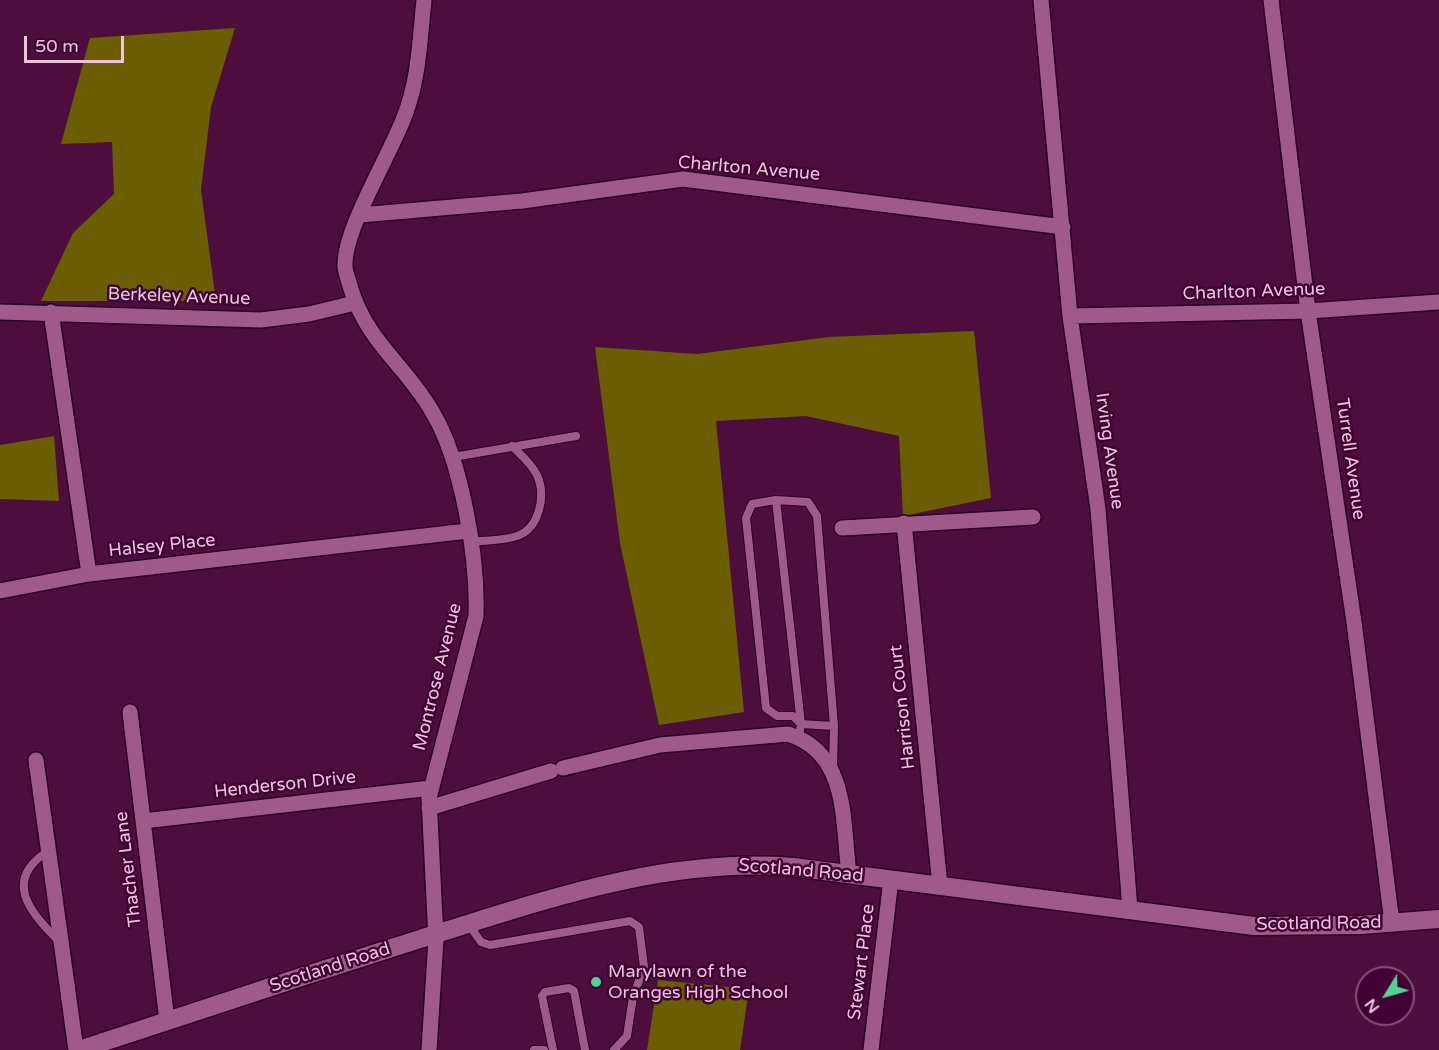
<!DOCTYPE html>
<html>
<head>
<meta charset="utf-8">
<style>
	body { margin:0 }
	#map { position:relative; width:1439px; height:1050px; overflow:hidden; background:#4d0e3d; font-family:"Varela Round",sans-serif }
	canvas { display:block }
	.north { position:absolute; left:1355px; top:966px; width:60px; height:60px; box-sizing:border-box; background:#410133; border:2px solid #854f77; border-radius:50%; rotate:233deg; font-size:16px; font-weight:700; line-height:24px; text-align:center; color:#ebc4dc }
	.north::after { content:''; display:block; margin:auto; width:21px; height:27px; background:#51d397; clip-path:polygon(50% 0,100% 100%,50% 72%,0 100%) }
	.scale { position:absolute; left:24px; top:36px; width:100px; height:27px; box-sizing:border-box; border:3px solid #ebc4dc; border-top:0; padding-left:8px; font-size:18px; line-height:21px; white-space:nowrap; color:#ebc4dc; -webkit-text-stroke:4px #410133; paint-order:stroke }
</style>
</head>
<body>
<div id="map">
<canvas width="1439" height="1050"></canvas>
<div class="north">N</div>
<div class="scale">50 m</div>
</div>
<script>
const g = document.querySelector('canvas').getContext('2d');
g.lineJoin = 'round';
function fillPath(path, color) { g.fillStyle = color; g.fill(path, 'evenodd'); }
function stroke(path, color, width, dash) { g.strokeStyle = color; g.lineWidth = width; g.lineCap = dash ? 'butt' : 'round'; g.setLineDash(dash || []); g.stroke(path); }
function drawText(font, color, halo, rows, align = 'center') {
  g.font = font + ' "Varela Round",sans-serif'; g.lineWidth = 5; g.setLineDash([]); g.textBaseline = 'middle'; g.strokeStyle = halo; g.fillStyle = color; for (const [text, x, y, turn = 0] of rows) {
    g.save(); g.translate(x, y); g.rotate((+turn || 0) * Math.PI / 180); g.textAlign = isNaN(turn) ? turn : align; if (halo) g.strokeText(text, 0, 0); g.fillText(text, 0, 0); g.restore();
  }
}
const forest = new Path2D(`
	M235 28 211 107 201 190 216 301H41L73 233 114 194 112 142 61 144 90 38Z
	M974 331 991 498 903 516 899 436 806 416 716 421 744 712 659 725 620 543 595 347 697 354 829 337Z
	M54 436 59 501 0 499V445Z
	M658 980 749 989 740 1050H647Z`);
const lane = new Path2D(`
	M453 457 576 436
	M776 500 801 724 799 737
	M470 542C485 540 503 541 517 536 540 528 546 495 537 475 531 463 521 455 512 446
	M833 769 834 726 817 516 808 502 776 500 752 504 746 518 766 708 777 716H793L801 724 834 726
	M48 851C3 880 29 912 58 940
	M469 925 481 942 490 945 630 921 639 927 644 967 633 997 627 1036 614 1050
	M534 1050H544
	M553 1050 542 996 545 992 569 988 574 991 585 1050`);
const street = new Path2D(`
	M424 0C420 37 419 77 406 112 392 153 343 229 345 267 346 274 349 282 351 289 367 342 408 368 433 413 462 462 478 559 476 616L429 798 436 939 429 1050
	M1041 0 1070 316 1098 509 1130 909
	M1271 0 1308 311 1354 622 1392 923
	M360 215 522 201 683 179 1063 227
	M0 312 261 320 309 314 355 303
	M51 312 89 574
	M1070 316 1308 311 1439 302
	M904 523 940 886
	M842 528 1033 517
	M0 591 89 574 468 531
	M130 712 167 1021
	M36 760 76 1050
	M563 768 660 745 788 734C849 753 842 820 849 874
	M429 808 551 771
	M143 821 431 788
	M871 1050 891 879`);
const secondary = new Path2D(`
	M79 1050C193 1012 306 975 420 939 542 901 664 857 793 867L1254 926 1361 925 1439 919`);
const markers = [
	[596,982,6,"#51d397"]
];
const streetNames = [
	["Charlton Avenue",749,169,5],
	["Charlton Avenue",1254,292,-2],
	["Berkeley Avenue",179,297,2],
	["Irving Avenue",1109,451,82],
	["Turrell Avenue",1350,459,82],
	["Halsey Place",162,546,-6],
	["Montrose Avenue",438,677,-76],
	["Harrison Court",903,707,-96],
	["Henderson Drive",285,785,-6],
	["Thacher Lane",129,869,-97],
	["Scotland Road",801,871,5],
	["Scotland Road",1319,924,-1],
	["Stewart Place",862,962,-83],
	["Scotland Road",330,968,-18]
];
const poiNames = [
	["Marylawn of the",608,972],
	["Oranges High School",608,993]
];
fillPath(forest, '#6a5d04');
stroke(lane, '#2c0021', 10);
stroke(street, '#2c0021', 18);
stroke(secondary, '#2c0021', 21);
stroke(lane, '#9f5a89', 8);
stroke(street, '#9f5a89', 15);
stroke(secondary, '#9f5a89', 18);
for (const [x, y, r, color] of markers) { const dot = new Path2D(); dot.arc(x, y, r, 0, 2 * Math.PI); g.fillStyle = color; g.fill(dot); stroke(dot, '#410133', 2); }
drawText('18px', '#ebc4dc', '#410133', streetNames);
drawText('18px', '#ebc4dc', '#410133', poiNames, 'left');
</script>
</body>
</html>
